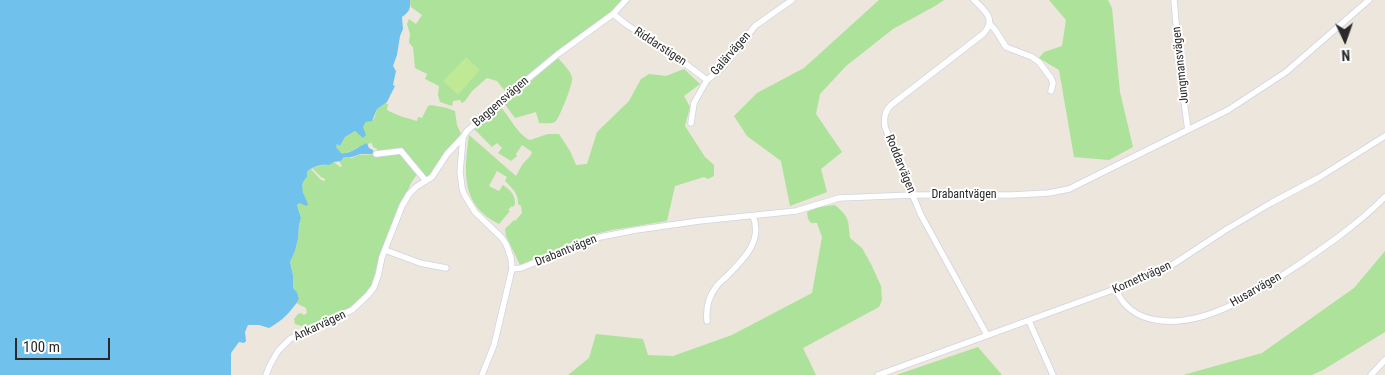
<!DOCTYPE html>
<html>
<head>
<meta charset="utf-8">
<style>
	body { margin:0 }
	#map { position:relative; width:1385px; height:375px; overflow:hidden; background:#ece6dc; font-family:"Roboto Condensed",sans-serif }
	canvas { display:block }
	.north { position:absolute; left:1320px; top:15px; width:50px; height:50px; -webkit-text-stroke:4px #fff; paint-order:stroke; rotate:177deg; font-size:14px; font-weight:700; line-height:20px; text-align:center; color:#2a2a2a }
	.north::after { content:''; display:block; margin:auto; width:18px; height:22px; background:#2a2a2a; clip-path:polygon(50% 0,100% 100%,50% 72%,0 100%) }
	.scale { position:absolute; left:15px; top:338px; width:95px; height:22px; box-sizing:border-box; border:2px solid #2a2a2a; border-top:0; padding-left:6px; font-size:15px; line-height:18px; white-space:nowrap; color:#2a2a2a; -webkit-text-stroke:4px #fff; paint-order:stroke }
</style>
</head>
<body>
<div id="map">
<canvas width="1385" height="375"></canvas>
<div class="north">N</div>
<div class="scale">100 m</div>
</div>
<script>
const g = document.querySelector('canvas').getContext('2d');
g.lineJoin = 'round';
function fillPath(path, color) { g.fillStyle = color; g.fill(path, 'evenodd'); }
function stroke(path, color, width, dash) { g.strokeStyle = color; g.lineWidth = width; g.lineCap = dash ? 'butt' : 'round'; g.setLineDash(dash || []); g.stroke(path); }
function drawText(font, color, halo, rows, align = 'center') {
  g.font = font + ' "Roboto Condensed",sans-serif'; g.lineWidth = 4; g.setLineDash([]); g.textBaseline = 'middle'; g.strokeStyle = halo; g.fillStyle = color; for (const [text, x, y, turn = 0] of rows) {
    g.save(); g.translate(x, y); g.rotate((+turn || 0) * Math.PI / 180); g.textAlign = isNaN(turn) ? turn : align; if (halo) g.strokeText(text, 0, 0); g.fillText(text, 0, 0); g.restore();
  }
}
const green = new Path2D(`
	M410 0H623L611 13 525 79H522L510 90 505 91 497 81 487 78 472 91 465 101 462 103 460 100 453 101 452 106 440 102 438 95 439 86 425 79 427 74 415 68 413 47 409 43 410 34 407 24 409 19 416 24 422 15 411 7Z
	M879 0H944L935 6 893 29 846 66 820 94 816 114 842 152 821 169 827 192 790 206 781 161 747 136 734 116 757 93 804 68Z
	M1049 0H1108L1112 8 1120 92 1133 147 1109 160 1074 157 1059 70 1039 58 1044 52 1062 46 1066 20Z
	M558 58C562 63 570 70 572 77 574 82 559 119 555 122 551 124 544 123 539 123L536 112 515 118 504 103Z
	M684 69 700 84 684 96 690 107 685 126 705 157 714 165V176L708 179 704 177 675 186 667 221 612 230 587 236 520 265 506 236 505 229 514 220 515 221 522 213 521 206 518 204C519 194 512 188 505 181L507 177 497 171 489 186 499 191 503 185C510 190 515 194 515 204L513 207 512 206 508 210 510 211 499 224C460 205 464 171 469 135L516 176 522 165 531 155 532 152 522 145 516 154 517 156 511 161 498 153 502 148 497 143 492 147 474 129 500 106C509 116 518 135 530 140L548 134H559L570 151 576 165 587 164 597 132 629 101 641 79 649 74 666 76Z
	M385 103 388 104 387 110C397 116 407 118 417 121L418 117 422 118 428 106 431 105 447 108 455 111 457 125 461 134 443 156 431 174 425 178 402 150 377 153V149L373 147 372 143C356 143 345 163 335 147L337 144 340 146 345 137 355 131 363 137V127L366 122 374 119 377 109Z
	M400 153 418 173 411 183 401 206 380 256 371 287 364 297 347 311 308 328 295 324 294 319 298 314 301 313 304 315 307 313 306 308 296 303 299 299 297 292 293 288V275L290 261 295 251 298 239 299 225 301 218 297 205 304 194 302 189 303 180 307 177V172L311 169 321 180 325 181V179L321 177 312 168 334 162 340 167 342 166 339 161H341L344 157 352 158 358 155Z
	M835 205C850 218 848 220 850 238L862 248 871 264 881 286 882 300 879 307 803 348 816 375H568L589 358 596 334 643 339 648 355 673 356 732 335 812 293 822 237 817 223H811L808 219 807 212 819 207Z
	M1385 251V332L1323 370 1312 375H1183L1262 353 1354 288Z
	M978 347 1002 375H896Z`);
const pitch = new Path2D(`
	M466 57 480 70 458 95 443 81Z`);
const water = new Path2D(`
	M0 0H410C411 9 409 12 402 17L403 29 400 36 397 55 393 66 396 71 393 85 395 86 387 102 377 109 372 121 366 122 363 127 366 135 363 138 355 131 345 137 340 146 337 144 336 147 341 153C350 155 358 146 367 143L369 148 373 150 374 154C370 154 365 154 361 154 353 156 353 158 344 157L341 161 334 162 329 165C322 164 313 166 307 172V177C298 185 304 194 308 204L307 206 299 203 297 205 301 218 299 225 298 239 295 251 290 262 293 275V288L297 292 299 299C291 312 282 321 269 328L259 325H248L245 332 246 341 244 343 239 342 231 353V375H0Z`);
const street = new Path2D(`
	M974 0C985 11 997 19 983 34L891 105C884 112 884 118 885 127L910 189 921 215 987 335
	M1174 0 1181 80 1188 130
	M613 14 627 25 667 50 707 80
	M990 24 996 31 1006 47 1032 57 1039 62 1051 78 1053 83 1051 91
	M691 123 694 103 707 80 722 68 755 26 792 0
	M376 154 401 151 426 181
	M385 250 420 263 446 268
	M512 269 521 268 600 237 636 230 699 221 796 211 839 198 913 195H1012L1049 193 1069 189 1228 110 1286 72 1369 0
	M1116 290C1124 308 1137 317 1156 320 1204 328 1254 294 1292 269 1325 247 1357 225 1385 197
	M707 321C706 309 708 297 716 287 719 283 723 280 727 276 744 259 763 241 753 216
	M1029 321 1053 375
	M266 375 270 365 278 351 290 339 352 310 368 295 374 287 378 276 382 257 402 206 409 194 416 187 432 177 447 154 463 137
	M482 375 494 345 512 269 511 258 506 244 501 237 475 212 464 194 462 188 460 172 463 137 467 131 500 102 558 54 613 14 626 0
	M878 375 1151 276 1172 265 1227 229 1271 203 1318 178 1385 136
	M1371 375 1385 360`);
const streetNames = [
	["Riddarstigen",660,47,33],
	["Galärvägen",731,54,-49],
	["Jungmansvägen",1181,65,-96],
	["Baggensvägen",501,102,-41],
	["Roddarvägen",900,164,68],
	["Drabantvägen",964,195],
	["Drabantvägen",566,251,-22],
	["Kornettvägen",1142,278,-24],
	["Husarvägen",1256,290,-30],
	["Ankarvägen",320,326,-25]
];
fillPath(green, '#ace299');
fillPath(pitch, '#bfe995');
fillPath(water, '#70c2ed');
stroke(street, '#d1d3e3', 7);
stroke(street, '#fff', 5.5);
drawText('12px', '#2a2a2a', '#fff', streetNames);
</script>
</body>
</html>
